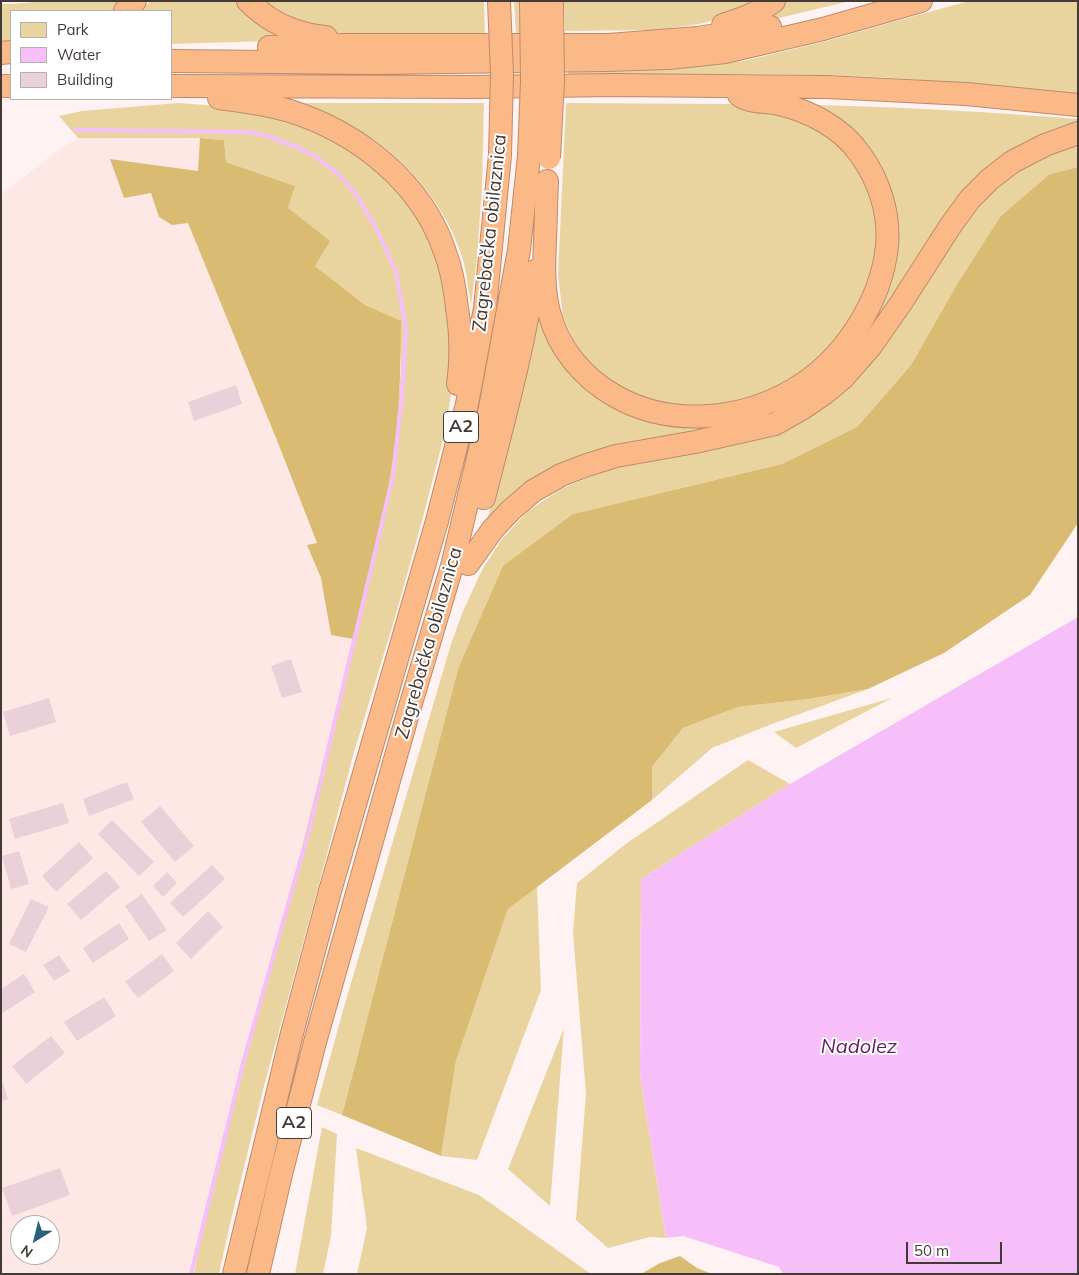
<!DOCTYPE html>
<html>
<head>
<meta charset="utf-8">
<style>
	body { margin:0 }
	#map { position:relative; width:1079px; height:1275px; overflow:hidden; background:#fef3f2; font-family:Mulish,sans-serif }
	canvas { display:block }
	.frame { position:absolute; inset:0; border:2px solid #433937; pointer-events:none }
	.legend { position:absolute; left:10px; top:10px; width:162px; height:90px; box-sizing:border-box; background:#fff; border:1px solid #b4b0af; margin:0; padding:6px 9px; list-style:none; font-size:15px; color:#433937 }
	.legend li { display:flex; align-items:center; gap:10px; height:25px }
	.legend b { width:25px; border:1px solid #b4b0af }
	.north { position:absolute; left:10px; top:1215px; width:50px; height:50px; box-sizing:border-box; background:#fff; border:1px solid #b4b0af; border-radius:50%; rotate:216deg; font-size:14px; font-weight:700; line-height:20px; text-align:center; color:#433937 }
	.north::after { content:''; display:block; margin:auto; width:18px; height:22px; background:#29607b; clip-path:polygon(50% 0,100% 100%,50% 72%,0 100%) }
	.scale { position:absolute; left:906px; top:1242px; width:96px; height:22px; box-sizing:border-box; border:2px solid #433937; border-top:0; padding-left:6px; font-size:15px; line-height:18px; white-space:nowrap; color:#433937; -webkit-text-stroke:4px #fff; paint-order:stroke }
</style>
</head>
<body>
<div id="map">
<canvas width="1079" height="1275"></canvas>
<div class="frame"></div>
<ul class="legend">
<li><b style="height:14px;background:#e9d4a0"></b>Park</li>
<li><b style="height:14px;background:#f6bff9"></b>Water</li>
<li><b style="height:14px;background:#ead0d9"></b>Building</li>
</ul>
<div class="north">N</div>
<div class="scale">50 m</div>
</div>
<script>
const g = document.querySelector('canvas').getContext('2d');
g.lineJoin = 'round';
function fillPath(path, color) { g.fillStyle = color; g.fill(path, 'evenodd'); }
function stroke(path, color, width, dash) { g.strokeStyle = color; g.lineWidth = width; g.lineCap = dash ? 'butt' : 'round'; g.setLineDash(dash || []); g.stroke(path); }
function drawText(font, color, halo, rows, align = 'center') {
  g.font = font + ' Mulish,sans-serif'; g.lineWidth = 4; g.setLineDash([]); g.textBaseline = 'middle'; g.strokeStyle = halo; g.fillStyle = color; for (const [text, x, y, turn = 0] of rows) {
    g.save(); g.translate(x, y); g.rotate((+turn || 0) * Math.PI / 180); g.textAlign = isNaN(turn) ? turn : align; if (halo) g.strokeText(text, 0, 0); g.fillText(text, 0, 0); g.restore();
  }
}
const built = new Path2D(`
	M78 138H200L199 171 111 159 188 222 278 443 317 544 308 546 321 578 331 635 353 639 285 915 204 1216 194 1274H1V195L54 153ZM20 1225H50V1255H20Z`);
const green = new Path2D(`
	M45 1H122L112 11H11V40L1 42V4H12Z
	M150 1H236L252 17 303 40 171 44V11H142Z
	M257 1H484L485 35H360L325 32Z
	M514 1H521L522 35 516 34Z
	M564 1H760L727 17 699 24 655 30 565 31Z
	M787 1H850L775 19H757L774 11Z
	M969 1H1078V94C1002 87 927 79 852 76 757 72 662 76 568 74V71H629L696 66 744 61 827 41 893 22Z
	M178 103 219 106 270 113 318 130 393 180 439 253 454 366 450 402 443 440 423 517 396 614 354 752 318 888 264 1086 230 1224 219 1274H194L204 1216 285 915 371 568 386 499 396 435 401 369V322L365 305 315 266 288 208 295 186 226 162 224 140 200 138H78L59 116 82 111Z
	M294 103H484L482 187 477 258 471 305C468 289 467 272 462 257 448 212 415 169 377 142 352 125 322 114 294 103Z
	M566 103 731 104 768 110 815 127 835 141 853 159 865 179 875 210 878 254 858 309 820 358 781 386 736 402 695 407 678 405 649 400 628 391 603 375 585 357 573 339 563 317 558 275Z
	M816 105C904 107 991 112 1078 119V123L1056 128 1040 135 1018 147 855 352 895 255 852 130 834 114Z
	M1078 142V167L1050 174 956 286 911 365 857 427 782 464 573 514 458 669 342 1115 317 1105 344 1007 451 644 463 611 482 570 502 539 528 511 561 489 604 471 799 422 987 195 1020 167Z
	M539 295 587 387 739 423 611 446 484 531 504 459Z
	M868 689 772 724 712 748 652 800V767L683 728 738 707 809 699Z
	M892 698 796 748 774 732Z
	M748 760 790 784 641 879 640 1075 666 1238 650 1237 608 1248 576 1220 586 1094 573 933 577 883 627 843Z
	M537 886 541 990 477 1160 441 1156 456 1061 508 909Z
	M564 1028 550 1206 508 1169Z
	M322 1127 337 1134 331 1236 323 1274H295Z
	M356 1148 479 1195 591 1274H357L367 1228Z`);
const forest = new Path2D(`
	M200 138 224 140 226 162 295 186 288 208 330 241 315 266 365 305 401 321C401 359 400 397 396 435 388 504 370 572 353 639L331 635 321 578 307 545 317 543 278 443 188 223 172 225 159 217 151 193 124 198 110 159 198 171Z
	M1078 167V523L1030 595 944 653 868 689 809 699 738 707 683 728 652 767V800L508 909 456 1061 441 1156 342 1115 458 669 503 566 573 514 782 464 857 427 911 365 956 286 1001 216 1050 174Z
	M680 1256 697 1268 712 1274H641L660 1263Z`);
const water = new Path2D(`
	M1078 617V1274H783L779 1267 683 1236 666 1238 640 1075 641 879 790 784Z`);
const stream = new Path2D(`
	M75 130 249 132 267 136 297 147 315 156 339 175 355 193 376 228 396 271 406 330 402 395 393 476 309 830 243 1063 191 1274`);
const building = new Path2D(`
	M236 385 242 404 194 421 188 402Z
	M291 659 302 692 282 698 271 666Z
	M49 698 56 722 10 736 3 712Z
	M127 782 134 799 89 816 83 799Z
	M63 803 69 823 15 839 9 819Z
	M160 806 194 846 175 862 141 822Z
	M112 820 154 862 139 876 98 834Z
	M79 842 93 858 56 892 42 876Z
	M19 851 29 884 11 889 2 856Z
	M212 865 225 879 183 917 170 903Z
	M106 871 120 887 81 920 67 904Z
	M167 872 177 883 163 897 153 886Z
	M142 894 167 930 149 941 125 906Z
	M31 899 49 907 26 952 9 944Z
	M208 911 223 927 191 959 176 943Z
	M119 923 129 939 93 963 83 948Z
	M162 954 174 971 138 998 125 982Z
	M59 955 70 971 54 981 43 965Z
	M24 974 35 992 1 1014V989Z
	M104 997 116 1016 77 1041 64 1022Z
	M51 1036 65 1053 26 1084 12 1066Z
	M1 1077 8 1099 1 1101Z
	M60 1168 70 1195 12 1216 2 1188Z`);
const motorway = new Path2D(`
	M248 1C264 17 285 29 307 34 313 36 320 36 326 37
	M125 11 135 1
	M723 25C741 19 759 13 774 1
	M269 47 344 45H609L697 38 770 27
	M1 53 11 52
	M171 61 375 63 607 60 669 58 725 52 823 29 921 1
	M1 86H11
	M171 86 473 87 615 85 827 87 966 94 1078 105
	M219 98C243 101 267 104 290 111 359 133 422 183 445 252 452 270 455 289 457 308 461 334 462 357 458 384
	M547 181C546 201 546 220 545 240 544 264 543 288 549 312 558 348 583 378 615 396 669 427 740 421 793 390 843 361 881 303 887 246 890 213 879 180 860 154 842 128 810 111 779 104 766 101 749 103 739 95
	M484 498C503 423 524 348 535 271
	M468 564 493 529 511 510 533 491 561 475 587 465 616 456 695 442 775 424 803 408 825 393 843 378 871 346 901 303 951 225 970 199 989 180 1012 162 1045 145 1078 133
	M234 1274 291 1037 330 891 437 521 467 404 485 308 500 155
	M258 1274 281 1174 315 1042 409 710 452 566 490 408 519 250 529 156`);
const motorwayBridge = new Path2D(`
	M499 1 502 74 500 155
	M529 156 532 81 531 1
	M549 158 553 81 552 1`);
const shields = [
	[461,427,35],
	[294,1123,35]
];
const shieldNames = [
	["A2",461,427],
	["A2",294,1123]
];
const streetNames = [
	["Zagrebačka obilaznica",490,233,-84],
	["Zagrebačka obilaznica",429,643,-74]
];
const waterNames = [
	["Nadolez",859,1047]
];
fillPath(built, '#fee8e5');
fillPath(green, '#e9d4a0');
fillPath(forest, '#d9bb72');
fillPath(water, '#f6bff9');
stroke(stream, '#f6bff9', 4);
fillPath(building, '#ead0d9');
stroke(motorway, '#bb8c6c', 24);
stroke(motorway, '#fcb988', 22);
stroke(motorwayBridge, '#bb8c6c', 24, []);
stroke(motorwayBridge, '#fcb988', 22);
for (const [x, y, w] of shields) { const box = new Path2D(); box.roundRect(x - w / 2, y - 15.5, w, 31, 4); g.fillStyle = '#fff'; g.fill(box); stroke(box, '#433937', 1); }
drawText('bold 18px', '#433937', null, shieldNames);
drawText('19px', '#433937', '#fff', streetNames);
drawText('italic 20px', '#5f2064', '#fff', waterNames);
</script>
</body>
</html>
